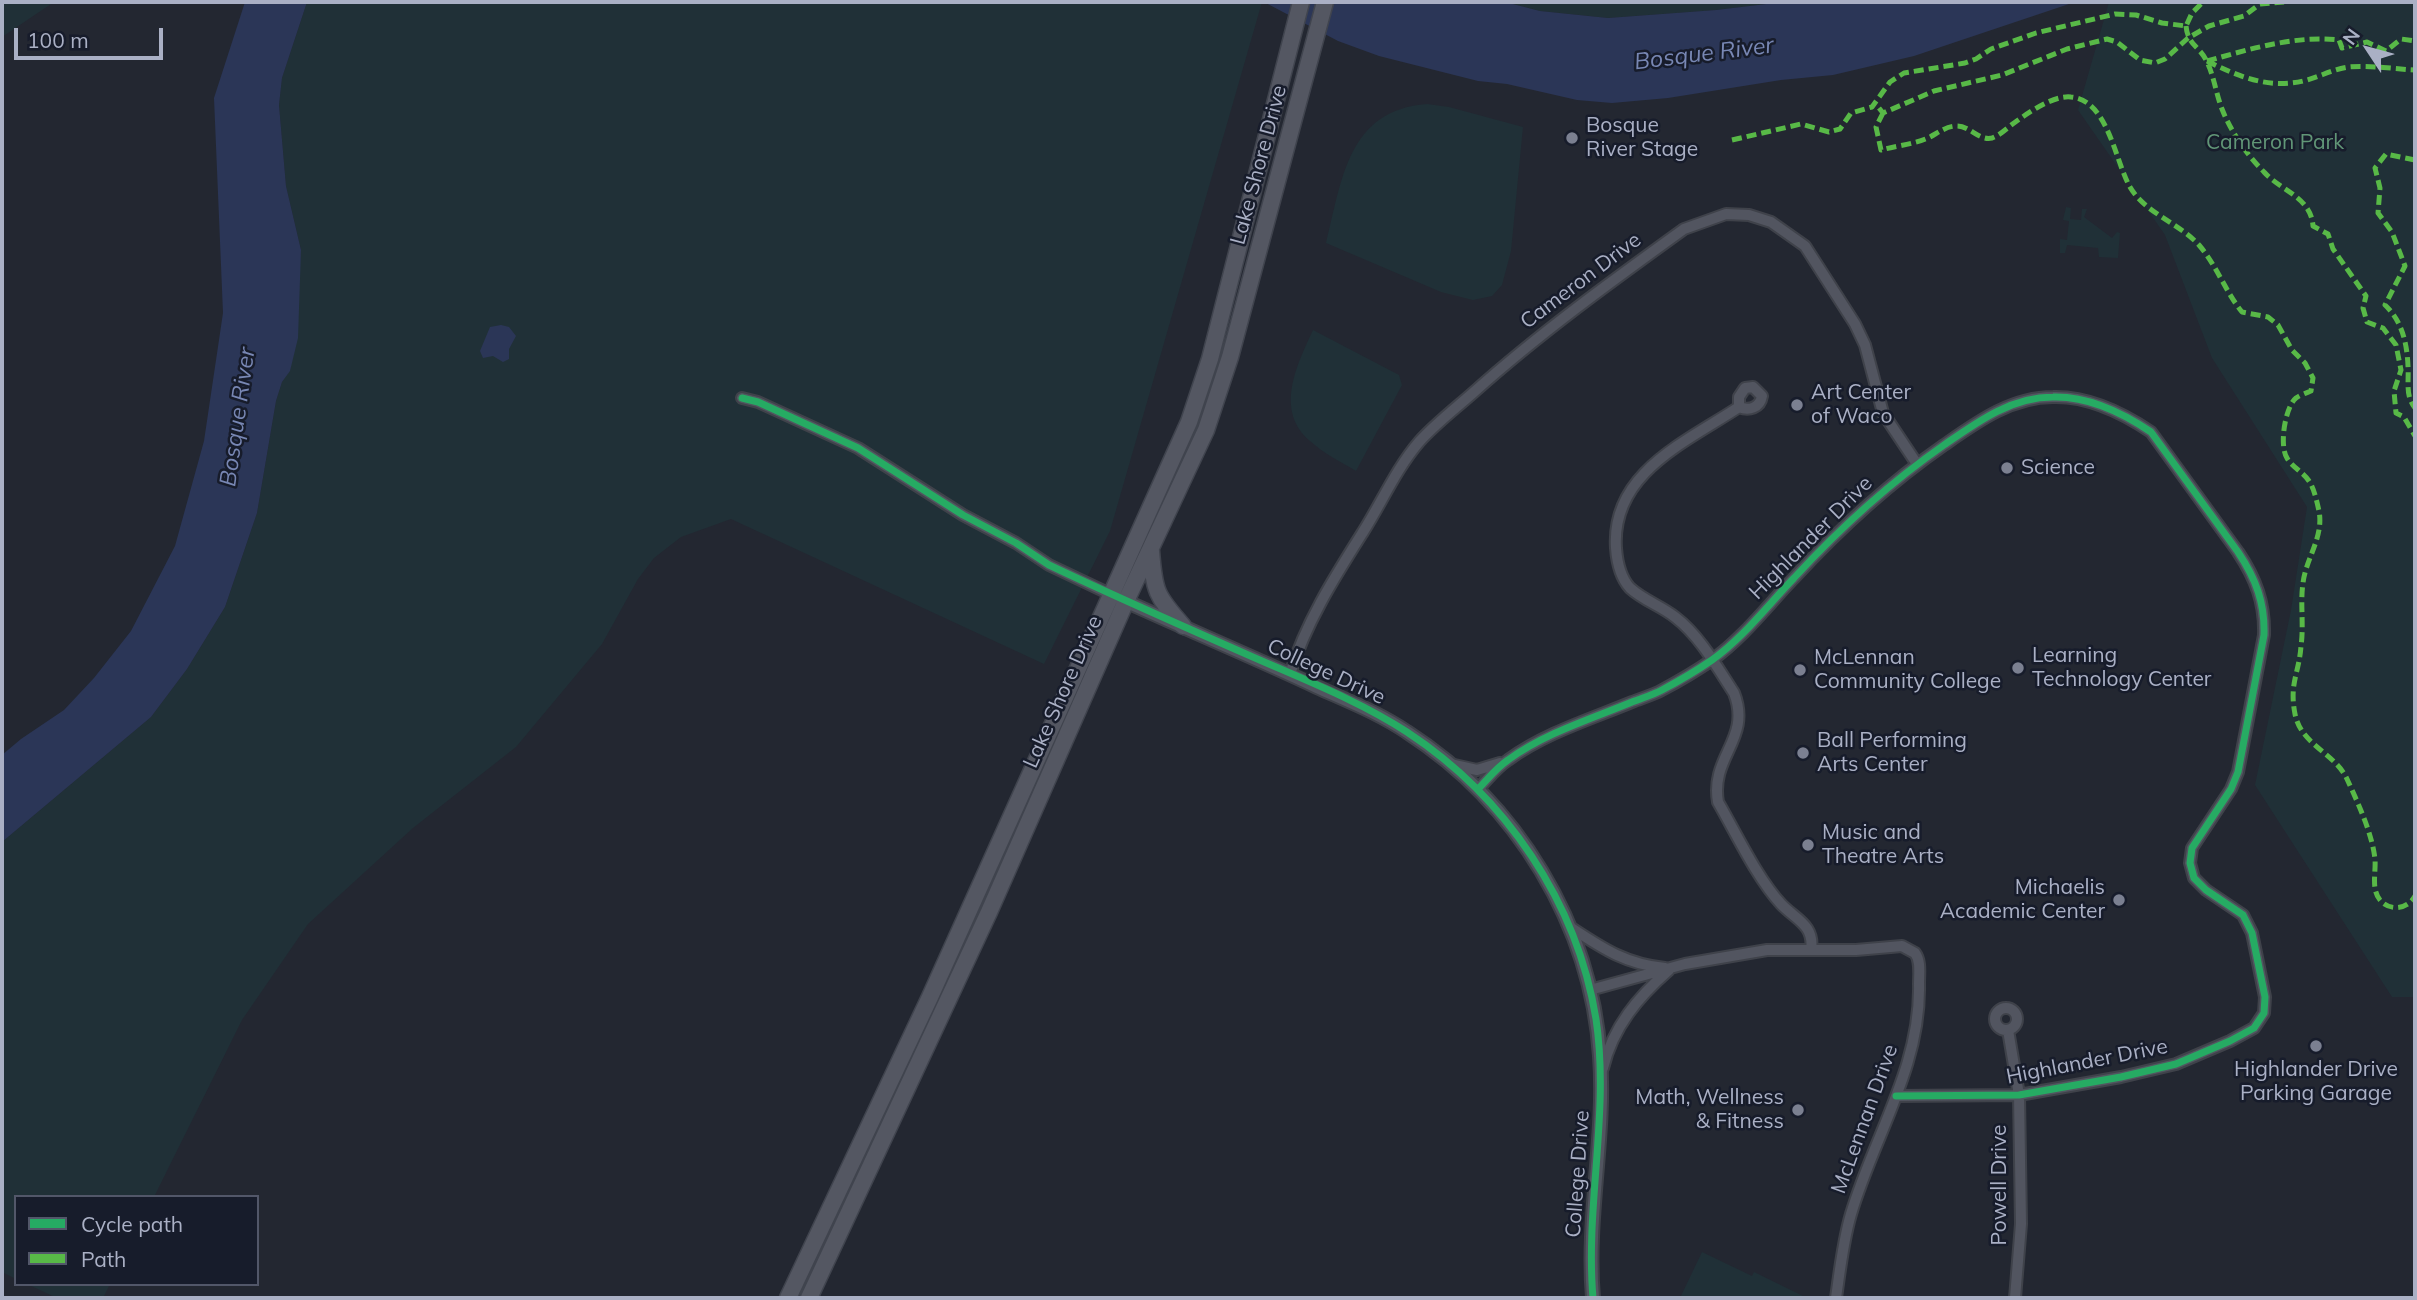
<!DOCTYPE html>
<html>
<head>
<meta charset="utf-8">
<style>
	body { margin:0 }
	#map { position:relative; width:2417px; height:1300px; overflow:hidden; background:#232731; font-family:Mulish,sans-serif }
	canvas { display:block }
	.frame { position:absolute; inset:0; border:4px solid #aab0c5; pointer-events:none }
	.legend { position:absolute; left:14px; top:1195px; width:245px; height:91px; box-sizing:border-box; background:#171c2b; border:2px solid #525769; margin:0; padding:9px 12px; list-style:none; font-size:21px; color:#aab0c5 }
	.legend li { display:flex; align-items:center; gap:14px; height:35px }
	.legend b { width:35px; border:2px solid #525769 }
	.north { position:absolute; left:2333px; top:14px; width:70px; height:70px; -webkit-text-stroke:5px #171c2b; paint-order:stroke; rotate:306deg; font-size:19px; font-weight:700; line-height:28px; text-align:center; color:#aab0c5 }
	.north::after { content:''; display:block; margin:auto; width:24px; height:32px; background:#aab0c5; clip-path:polygon(50% 0,100% 100%,50% 72%,0 100%) }
	.scale { position:absolute; left:14px; top:28px; width:149px; height:32px; box-sizing:border-box; border:4px solid #aab0c5; border-top:0; padding-left:9px; font-size:21px; line-height:24px; white-space:nowrap; color:#aab0c5; -webkit-text-stroke:5px #171c2b; paint-order:stroke }
</style>
</head>
<body>
<div id="map">
<canvas width="2417" height="1300"></canvas>
<div class="frame"></div>
<ul class="legend">
<li><b style="height:9px;background:#26ab63"></b>Cycle path</li>
<li><b style="height:9px;background:#58b947"></b>Path</li>
</ul>
<div class="north">N</div>
<div class="scale">100 m</div>
</div>
<script>
const g = document.querySelector('canvas').getContext('2d');
g.lineJoin = 'round';
function fillPath(path, color) { g.fillStyle = color; g.fill(path, 'evenodd'); }
function stroke(path, color, width, dash) { g.strokeStyle = color; g.lineWidth = width; g.lineCap = dash ? 'butt' : 'round'; g.setLineDash(dash || []); g.stroke(path); }
function drawText(font, color, halo, rows, align = 'center') {
  g.font = font + ' Mulish,sans-serif'; g.lineWidth = 5; g.setLineDash([]); g.textBaseline = 'middle'; g.strokeStyle = halo; g.fillStyle = color; for (const [text, x, y, turn = 0] of rows) {
    g.save(); g.translate(x, y); g.rotate((+turn || 0) * Math.PI / 180); g.textAlign = isNaN(turn) ? turn : align; if (halo) g.strokeText(text, 0, 0); g.fillText(text, 0, 0); g.restore();
  }
}
const green = new Path2D(`
	M2 2H54L2 37Z
	M307 2H1262L1110 531 1044 664 731 519 681 537 654 558 638 579 602 644 516 747 413 828 308 924 242 1020 154 1197H16V1279L2 1272V842L151 717 187 669 225 607 257 513 276 401 282 382 290 370 301 250 286 186 279 105 282 78Z
	M1505 2H1783L1716 10 1608 18 1540 11Z
	M2109 2H2415V997H2392L2255 785 2291 610 2307 507 2212 358 2165 235 2078 110Z
	M1427 104 1449 107 1523 127 1511 251 1502 285 1492 296 1473 300 1441 292 1326 243C1342 181 1347 110 1427 104Z
	M2066 207 2071 208 2070 219 2081 220 2082 209H2087L2084 217 2112 238 2117 232 2120 233 2118 258 2099 257 2098 248 2067 245 2065 253H2060V239L2067 240 2069 221 2063 220Z
	M1313 330 1399 375 1402 385 1356 471C1341 462 1323 453 1310 441 1274 410 1297 365 1313 330Z
	M1702 1252 1752 1276 1754 1272 1803 1296 1802 1298H1680Z
	M27 1284H110L103 1298H57Z`);
const water = new Path2D(`
	M245 2H307L282 78 279 105 286 186 301 250 298 338 290 371 282 382 276 401 257 513 225 607 187 669 151 717 2 842V755L21 739 64 710 94 678 131 631 175 546 204 441 223 313 214 98Z
	M1264 2H1505L1540 11 1608 18 1716 10 1783 2H2075L1914 56 1833 75 1781 80 1668 98 1612 103 1577 100 1507 84 1478 81 1379 56 1338 41Z
	M501 325 509 327 516 336 509 349V359L503 362 493 356 483 358 480 351 490 327Z`);
const minor = new Path2D(`
	M742 398 758 402 858 448 963 515 1016 543 1049 565 1110 594
	M1739 407V397L1745 388 1753 387 1762 396C1760 408 1749 411 1739 407 1686 442 1611 473 1616 548 1617 562 1620 577 1630 588 1643 600 1661 606 1675 617 1700 636 1717 667 1734 693 1752 739 1710 756 1718 802 1736 833 1757 878 1781 904 1795 919 1815 925 1811 950
	M1290 674C1306 622 1334 578 1363 532 1382 502 1396 469 1419 442 1435 424 1456 408 1474 392 1540 333 1612 281 1684 229L1726 214 1749 215 1771 222 1805 246 1855 324 1865 345 1883 413 1917 464
	M1450 764 1477 770 1500 763
	M1478 789C1488 779 1496 768 1508 760 1545 733 1591 719 1632 702 1642 698 1653 695 1662 690 1679 681 1696 671 1712 660 1743 638 1768 605 1794 578 1840 528 1888 484 1944 445 1977 422 2011 397 2053 397 2088 396 2123 413 2151 432L2238 552C2256 579 2265 603 2264 635L2238 772 2231 789 2192 848 2190 863 2194 878 2206 890 2243 915 2252 933 2265 997 2264 1013 2254 1028 2230 1041 2176 1064 2121 1077 2019 1095 1896 1096
	M1570 927C1602 948 1625 964 1665 968
	M1590 990 1685 964 1767 950H1856L1902 946 1915 953C1921 961 1919 973 1919 984 1921 1067 1874 1136 1851 1214 1843 1241 1840 1270 1836 1298
	M1995 1019a11 11 0 1 1 22 0a11 11 0 1 1-22 0Z
	M2008 1030 2019 1095 2021 1224 2015 1298
	M1603 1068C1613 1027 1638 997 1669 970`);
const tertiary = new Path2D(`
	M1110 594C1179 626 1249 655 1317 687 1348 701 1379 713 1407 732 1517 803 1591 924 1600 1056 1606 1136 1586 1217 1593 1298`);
const primary = new Path2D(`
	M1151 551C1154 591 1156 596 1183 626
	M788 1298 930 997 1189 422 1210 359 1301 2
	M809 1298 989 912 1126 601 1206 430 1230 357 1325 2`);
const quiet = new Path2D(`
	M2186 26C2188 46 2200 46 2207 62 2214 76 2216 94 2222 109 2231 132 2247 155 2264 172 2281 191 2311 197 2313 226L2328 234 2333 249 2366 296 2363 308 2367 322 2383 328 2396 345 2401 370 2394 391 2396 413 2404 417 2415 436
	M2207 61C2250 49 2296 35 2339 40L2342 48 2367 42 2386 51 2401 39 2415 41
	M2207 61C2239 77 2271 90 2307 80 2321 76 2334 69 2349 67 2370 65 2394 69 2415 70
	M1879 108 1883 113 1934 91 2002 75 2067 49 2107 39 2117 42 2140 60 2155 63 2165 59 2188 38 2209 26 2244 16 2260 4 2284 2
	M1883 113 1876 127 1881 150C1896 146 1914 144 1928 138 1938 133 1946 126 1957 126 1970 126 1979 141 1992 138 1999 136 2007 128 2014 123 2028 113 2053 95 2071 97 2108 100 2115 161 2130 187 2145 213 2179 223 2199 245 2217 266 2225 291 2242 312L2268 317 2278 325 2292 350 2305 363 2313 378 2311 391C2306 393 2300 395 2296 398 2285 407 2279 446 2287 458 2292 467 2303 472 2309 481 2314 488 2317 502 2319 511 2324 537 2306 558 2303 583 2300 603 2304 625 2301 646 2299 674 2289 683 2295 714 2301 745 2335 753 2347 779 2358 803 2372 833 2375 859 2376 873 2371 889 2380 900 2390 912 2408 909 2415 896
	M1732 140 1801 124 1829 132 1840 129 1851 113 1872 107 1890 82 1904 73 1965 63 1976 59 1991 49 2036 33 2115 14 2136 15 2162 23 2186 26 2192 13 2203 2
	M2415 160 2386 154 2375 168 2380 188 2378 213 2392 232 2405 266 2385 305C2402 321 2407 343 2408 366 2409 383 2405 395 2415 408`);
const cycleway = new Path2D(`
	M742 398 758 402 858 448 963 515 1016 543 1049 565C1114 596 1180 625 1246 654 1300 678 1358 700 1407 732 1506 797 1577 902 1596 1019 1610 1112 1585 1205 1593 1298
	M1478 789C1488 779 1496 768 1508 760 1545 733 1591 719 1632 702 1642 698 1653 695 1662 690 1679 681 1696 671 1712 660 1743 638 1768 605 1794 578 1840 528 1888 484 1944 445 1977 422 2011 397 2053 397 2088 396 2123 413 2151 432L2238 552C2256 579 2265 603 2264 635L2238 772 2231 789 2192 848 2190 863 2194 878 2206 890 2243 915 2252 933 2265 997 2264 1013 2254 1028 2230 1041 2176 1064 2121 1077 2019 1095 1896 1096`);
const markers = [
	[1572,138,7,"#7b8091"],
	[1797,405,7,"#7b8091"],
	[2007,468,7,"#7b8091"],
	[2018,668,7,"#7b8091"],
	[1800,670,7,"#7b8091"],
	[1803,753,7,"#7b8091"],
	[1808,845,7,"#7b8091"],
	[2119,900,7,"#7b8091"],
	[2316,1046,7,"#7b8091"],
	[1798,1110,7,"#7b8091"]
];
const poiNames = [
	["Bosque",1586,126],
	["River Stage",1586,150],
	["Art Center",1811,393],
	["of Waco",1811,417],
	["Science",2021,468],
	["Learning",2032,656],
	["Technology Center",2032,680],
	["McLennan",1814,658],
	["Community College",1814,682],
	["Ball Performing",1817,741],
	["Arts Center",1817,765],
	["Music and",1822,833],
	["Theatre Arts",1822,857],
	["Michaelis",2105,888,"right"],
	["Academic Center",2105,912,"right"],
	["Highlander Drive",2316,1070,"center"],
	["Parking Garage",2316,1094,"center"],
	["Math, Wellness",1784,1098,"right"],
	["& Fitness",1784,1122,"right"]
];
const parkNames = [
	["Cameron Park",2275,143]
];
const streetNames = [
	["Lake Shore Drive",1259,165,-75],
	["Cameron Drive",1581,281,-37],
	["Highlander Drive",1811,538,-45],
	["College Drive",1326,672,25],
	["Lake Shore Drive",1063,692,-66],
	["Highlander Drive",2087,1062,-11],
	["McLennan Drive",1865,1119,-70],
	["College Drive",1578,1174,-86],
	["Powell Drive",2000,1185,-90]
];
const waterNames = [
	["Bosque River",1704,54,-7],
	["Bosque River",238,417,-82]
];
fillPath(green, '#203037');
fillPath(water, '#2b3657');
stroke(minor, '#3f424a', 14);
stroke(tertiary, '#3f424a', 16);
stroke(primary, '#40444e', 19);
stroke(minor, '#525560', 10);
stroke(tertiary, '#525560', 12);
stroke(primary, '#545762', 16);
stroke(quiet, '#58b947', 5, [10, 5]);
stroke(cycleway, '#26ab63', 7);
for (const [x, y, r, color] of markers) { const dot = new Path2D(); dot.arc(x, y, r, 0, 2 * Math.PI); g.fillStyle = color; g.fill(dot); stroke(dot, '#171c2b', 2.5); }
drawText('21px', '#aab0c5', '#171c2b', poiNames, 'left');
drawText('21px', '#619677', '#171c2b', parkNames);
drawText('21px', '#aab0c5', '#171c2b', streetNames);
drawText('italic 23px', '#7887b4', '#171c2b', waterNames);
</script>
</body>
</html>
